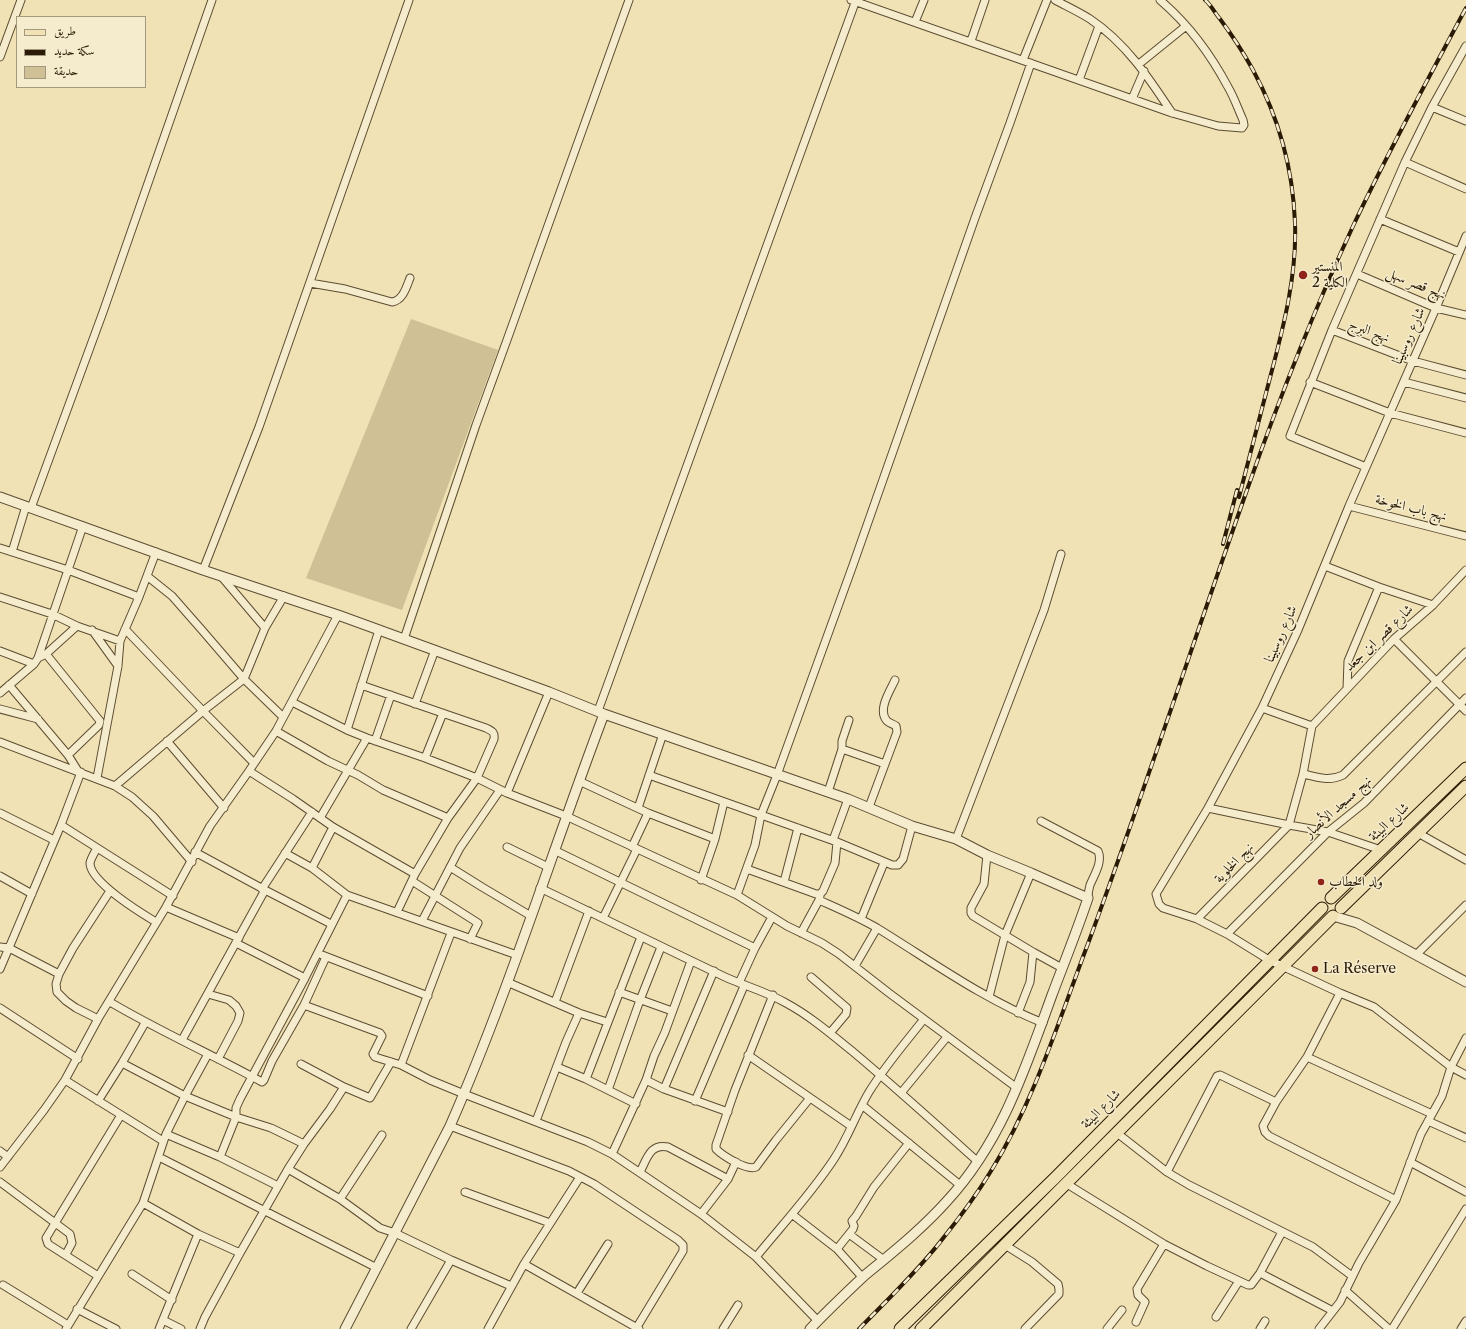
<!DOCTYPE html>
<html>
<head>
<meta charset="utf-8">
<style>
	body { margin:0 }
	#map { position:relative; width:1466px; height:1329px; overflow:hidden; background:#f0e2b4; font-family:"Libre Caslon Text",Amiri,serif }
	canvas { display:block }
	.legend { position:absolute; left:16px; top:16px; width:130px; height:72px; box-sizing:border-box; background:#f5ecce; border:1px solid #a4987e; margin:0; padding:5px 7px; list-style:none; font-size:12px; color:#2b1a05 }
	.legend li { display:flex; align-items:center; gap:8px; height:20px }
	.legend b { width:20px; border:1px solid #a4987e }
</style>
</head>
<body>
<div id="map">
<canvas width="1466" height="1329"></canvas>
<ul class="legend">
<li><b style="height:5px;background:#f0e2b4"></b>طريق</li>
<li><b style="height:5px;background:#2b1a05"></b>سكة حديد</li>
<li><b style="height:11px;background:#cfc096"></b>حديقة</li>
</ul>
</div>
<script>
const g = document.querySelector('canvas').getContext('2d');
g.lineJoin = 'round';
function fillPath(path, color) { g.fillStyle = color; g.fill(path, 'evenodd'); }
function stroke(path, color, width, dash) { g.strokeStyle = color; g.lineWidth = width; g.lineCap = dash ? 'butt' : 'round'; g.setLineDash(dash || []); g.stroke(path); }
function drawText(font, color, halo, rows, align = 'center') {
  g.font = font + ' "Libre Caslon Text",Amiri,serif'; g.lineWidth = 3; g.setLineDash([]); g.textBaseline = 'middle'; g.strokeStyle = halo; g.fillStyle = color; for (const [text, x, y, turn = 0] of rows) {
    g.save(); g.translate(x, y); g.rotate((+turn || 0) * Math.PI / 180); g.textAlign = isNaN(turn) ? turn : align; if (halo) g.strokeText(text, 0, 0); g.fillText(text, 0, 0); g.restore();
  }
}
const green = new Path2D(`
	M411 319 498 350 402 610 306 578Z`);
const minor = new Path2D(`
	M851 0 1172 113 1218 126 1242 128 1244 125 1243 120C1238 109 1234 97 1228 87 1211 55 1187 23 1160 0
	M1055 0C1066 6 1079 12 1090 19 1126 43 1149 78 1172 113
	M915 22 924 0
	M971 41 985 0
	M0 57 21 0
	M1023 60 1047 0
	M1139 64 1186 26
	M1079 80 1099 26
	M1132 99 1144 71
	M1432 107 1466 121
	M1405 162 1466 189
	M1380 219 1459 252
	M1466 236 1436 308 1349 506 1298 630 1262 708 1208 808 1156 894 1159 904 1163 908 1197 919 1227 934 1269 960 1340 993 1374 1007 1451 1067 1466 1075
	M1357 274 1436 308 1466 315
	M310 283 345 289 392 302C403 300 406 288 410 278
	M1332 330 1413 361 1466 375
	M1310 382 1390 413 1466 433
	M1404 382 1466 398
	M1366 467 1290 436 1332 330 1405 162 1432 107 1466 46
	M1349 506 1466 536
	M31 508 103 312 212 0
	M0 548 68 570 139 597
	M12 552 26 506
	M1325 566 1379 587 1433 605
	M203 570 259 427 409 0
	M147 576 172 596 201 629 244 679 283 717
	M221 576 265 628
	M0 597 52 614 77 626 120 641
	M125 629 203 711 254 763
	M92 630 118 666
	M404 639 476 425 507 340 629 0
	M1394 639 1466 711
	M0 651 34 664
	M46 654 100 721 99 725 97 727 68 755
	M38 658 83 526
	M9 685 68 755 78 771
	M361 685 486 728C492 731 495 732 494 739L477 778 448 818 415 874 397 912
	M1347 689 1348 661 1379 587
	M0 693 34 664 38 658 46 654 77 626
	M292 702 347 730 367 738 425 758 477 778 507 793 566 816 737 895 787 926 822 943 839 954 889 993 1017 1088
	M415 704 435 650
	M1262 708 1312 726
	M0 709 38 719
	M598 711 856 0
	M1312 726 1394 639 1433 605 1466 570
	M347 730 379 630
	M276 731 328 761 358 775 383 790 448 818
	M167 741 224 808
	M375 741 391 695
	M0 742 115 786 132 797 153 816 192 862
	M842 749 885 764
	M425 758 443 713
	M249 771 293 799 333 827 415 874
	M1303 774C1318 777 1328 782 1343 775L1466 652
	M649 775 837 842 892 865H898L903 859 912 826
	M97 778 118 666 120 641 139 597 156 552
	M579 781 648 813 715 839
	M115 786 203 711 244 679 265 628 284 596
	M828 792 842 749V741L849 720
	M507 793 549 692
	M869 807 897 732 896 726C893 724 889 723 887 721 877 710 890 691 895 680
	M638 808 663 734
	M1208 808 1289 825 1328 832 1381 850
	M0 813 54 840
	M320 818 367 738
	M1041 821 1098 851C1103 862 1094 875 1090 885 1089 889 1088 894 1088 898
	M61 825 173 896
	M1418 833 1466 860
	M956 839 1044 610 1061 554
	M833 840 848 799
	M507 847 548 867
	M632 847 648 813
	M97 848C95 852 91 858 90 863 90 882 141 913 156 922
	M554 850 755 948
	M195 852 265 890 331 924
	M285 853 312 868 347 895 517 955
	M987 855 984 884 971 908V913L973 916 1033 952 1062 968
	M450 867 482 887 531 916
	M312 868 333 827
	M747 869 816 894H820L823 891 835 863 837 842
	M0 876 32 894
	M701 880 715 839 724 802
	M412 881 478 923 470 939
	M784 882 798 828
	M540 888 725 977C745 986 767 992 786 1003 810 1016 831 1034 852 1051 895 1087 936 1124 977 1161
	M262 889 312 812
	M737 895 755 845 761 815 777 775 853 565 975 218 1010 123 1031 63
	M819 900C839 909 858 917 877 928 931 961 983 999 1043 1023
	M166 907 239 938
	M603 918 637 849
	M861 919 884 863
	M1197 919 1289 825 1303 774 1312 726
	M422 921 460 848 500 790
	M801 933 819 900 820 896
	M1227 934 1328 832 1364 803 1466 698
	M236 943 305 978
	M0 947 9 948 59 974
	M322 955 428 996
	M1416 955 1466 905
	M855 966 877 928
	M0 969 61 825 81 772
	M811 977 847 1008 846 1014 830 1033
	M507 982 579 1013 607 1022
	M739 983 755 948 772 917
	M619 992 672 1011
	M1340 993 1307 1057 1276 1102 1263 1126 1265 1132 1269 1136 1396 1200
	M208 994 229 1000 236 1006 240 1013 238 1021 218 1059
	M773 995 735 1090 716 1145V1149C723 1156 747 1171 756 1167L776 1140 810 1098
	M989 997 1005 935 1031 873
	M110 1002C159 1031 211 1054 262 1082L264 1080 272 1061 304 1005 326 957
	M555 1002 589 911
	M304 1005 380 1033 382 1036 373 1054 375 1057 401 1065 430 1080 464 1094 588 1142 612 1154 701 1214 756 1257 818 1321
	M0 1008 78 1059
	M1018 1013 1030 982 1033 952
	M98 1019 76 1008 66 1001 57 992 56 984 59 974 73 948 110 891
	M182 1040 265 890
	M748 1055 851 1126
	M1307 1057 1432 1114
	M122 1063 185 1096 236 1117 271 1128 304 1144
	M301 1064 344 1087
	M401 1065 451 933
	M557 1067 586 1079 636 1104
	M586 1079 641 937
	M65 1080 163 1141
	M646 1080 664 1089 728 1112
	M664 1089 714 971
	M608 1090 640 1000 661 947
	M901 1093 947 1037
	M98 1101 122 1063 145 1023
	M695 1101 744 986
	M862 1105 960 1185
	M536 1121 566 1042 579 1013
	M1428 1121 1466 1138
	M450 1126 569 1171 594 1184 678 1240 683 1245V1251L637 1327
	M1117 1133 1167 1172 1189 1185 1313 1247 1352 1276
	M166 1134 220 1157 278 1186
	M0 1151 8 1157
	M612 1154 646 1080 654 1056 665 1032 691 961
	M159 1157 377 1268
	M220 1157 236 1117V1108L240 1099 305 978 347 895
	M1410 1162 1466 1192
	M0 1167 44 1110 65 1080 98 1019 166 907 210 826 249 771 276 731 338 615
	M288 1169 340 1199 380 1228 395 1233 451 1260 511 1286
	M640 1172C647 1159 650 1143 668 1147L728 1179
	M1167 1172 1217 1076 1220 1075 1276 1102
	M0 1182 70 1234 72 1243 66 1254
	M1067 1184 1164 1244 1207 1266 1248 1285H1251L1260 1273 1282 1232
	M465 1192 550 1223
	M340 1199 382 1135
	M143 1203 198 1234 240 1253
	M701 1214 728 1179 736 1162
	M793 1215 837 1249 863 1278
	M849 1234 884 1260
	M1005 1245 1032 1262 1058 1284 1059 1289V1294L1025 1329
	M837 1249 853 1229 854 1226 852 1221 856 1216 874 1187 909 1143
	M756 1257C782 1225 811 1194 834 1159 848 1138 856 1114 869 1092 885 1066 905 1043 924 1019
	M524 1264 639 1329
	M1260 1273 1333 1311
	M132 1274 172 1300
	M98 1276 48 1244 46 1238 121 1115
	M3 1285 68 1325
	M1345 1290 1389 1329
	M577 1293 608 1244
	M77 1309 116 1329
	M1216 1317 1239 1281
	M163 1320 181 1329
	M1136 1322 1145 1302 1138 1295 1137 1289 1164 1244
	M66 1329 143 1203 166 1134 185 1096 208 1054
	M159 1329 198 1234
	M200 1329 205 1317 240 1253 288 1169 304 1144 330 1109 344 1087 370 1098 391 1062
	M411 1329 451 1260
	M488 1329 524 1264 580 1177
	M723 1329 738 1305
	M1107 1329 1122 1310
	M1260 1329 1265 1321
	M1319 1329 1340 1302 1359 1263 1396 1200 1421 1134 1442 1096 1451 1067 1466 1038
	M1392 1329 1466 1209
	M1461 1329 1466 1321`);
const tertiary = new Path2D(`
	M0 497 203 570 338 615 549 692 604 714 848 799 912 826 956 839 987 855 1031 873 1088 898C1077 931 1064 963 1052 995 1025 1069 1002 1141 947 1201 922 1229 893 1252 864 1276 846 1293 827 1311 810 1329
	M1333 916 1357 923 1466 982
	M345 1329 450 1126C509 992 552 851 604 714`);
const primary = new Path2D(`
	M1331 898 1466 768
	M1341 908 1466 786
	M900 1329 1056 1177 1322 908
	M921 1329 1333 916`);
const rail = new Path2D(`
	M1205 0C1211 5 1215 13 1220 19 1232 35 1243 52 1253 70 1278 116 1293 169 1295 223 1297 274 1284 325 1271 374 1260 415 1250 456 1239 497
	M1223 544 1237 490
	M859 1329C887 1300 920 1269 944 1237 961 1216 977 1194 991 1171 1034 1102 1060 1017 1089 941 1144 792 1194 640 1247 490 1279 399 1314 310 1354 224 1389 150 1428 79 1466 8`);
const markers = [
	[1303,275,5,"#8f2418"],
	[1321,882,4,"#8f2418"],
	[1315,969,4,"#8f2418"]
];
const poiNames = [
	["المنستير",1312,267],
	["الكلية 2",1312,283],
	["ولد الحطاب",1329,882],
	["La Réserve",1323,969]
];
const streetNames = [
	["نهج قصر سهل",1416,284,22],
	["نهج البرج",1369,331,21],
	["شارع روسبينا",1409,336,-66],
	["نهج باب الخوخة",1411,508,14],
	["شارع روسبينا",1281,634,-66],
	["شارع قصر ابن جعد",1379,638,-44],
	["نهج مسجد الأنصار",1338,807,-42],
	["شارع البيئة",1389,822,-43],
	["نهج الخلوية",1234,863,-46],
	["شارع البيئة",1101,1109,-45]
];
fillPath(green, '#cfc096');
stroke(minor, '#5c4c31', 9);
stroke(tertiary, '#5c4c31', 11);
stroke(primary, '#2b1a05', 13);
stroke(minor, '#f5ecce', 7);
stroke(tertiary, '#f5ecce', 9);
stroke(primary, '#f0e2b4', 11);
stroke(rail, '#2b1a05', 4);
stroke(rail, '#f5ecce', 2.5, [8]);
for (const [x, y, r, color] of markers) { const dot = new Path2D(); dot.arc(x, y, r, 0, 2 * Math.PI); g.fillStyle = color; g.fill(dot); stroke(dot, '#f5ecce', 1.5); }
drawText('14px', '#2b1a05', '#f5ecce', poiNames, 'left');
drawText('14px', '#2b1a05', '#f5ecce', streetNames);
</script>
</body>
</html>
